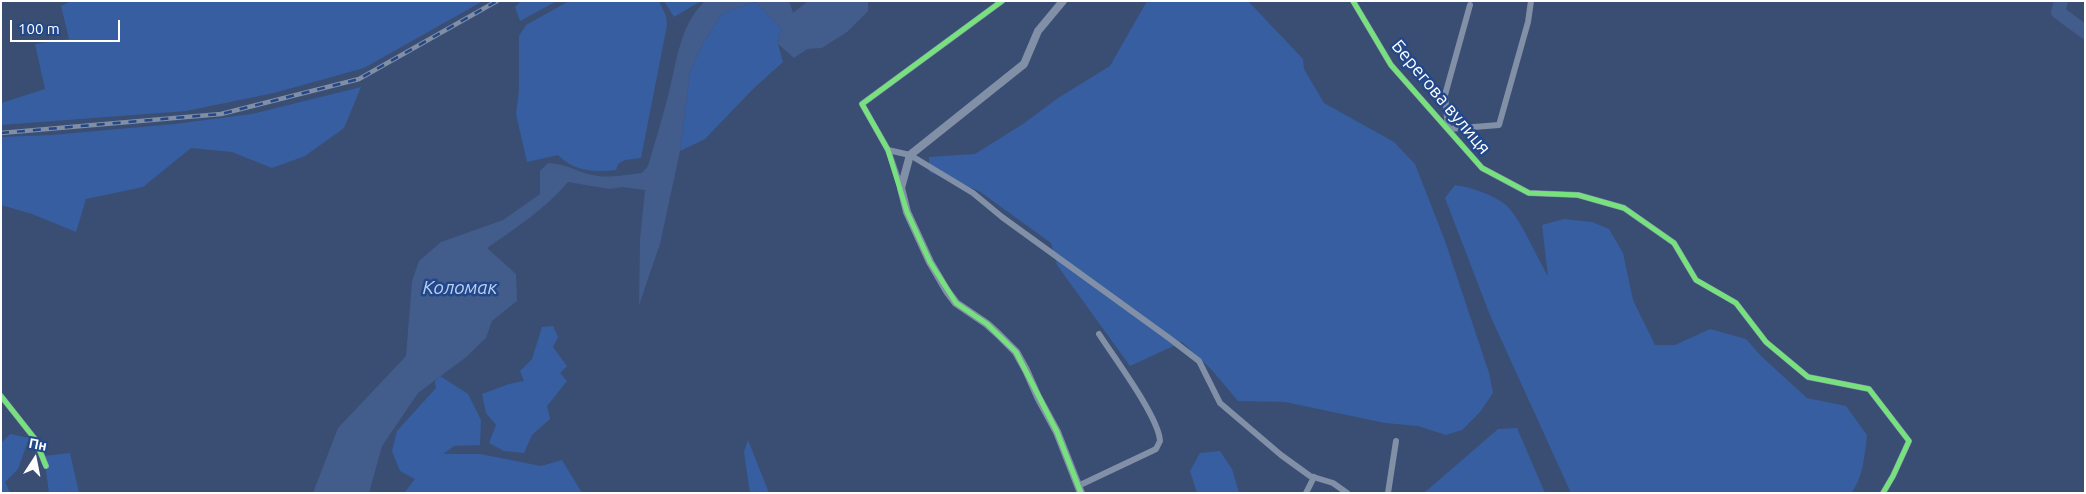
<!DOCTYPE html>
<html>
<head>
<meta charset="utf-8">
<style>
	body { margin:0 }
	#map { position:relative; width:2086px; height:494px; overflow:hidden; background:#3a4e73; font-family:Ubuntu,sans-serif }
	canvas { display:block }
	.frame { position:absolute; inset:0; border:2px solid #fff; pointer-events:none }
	.north { position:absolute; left:10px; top:434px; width:50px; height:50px; -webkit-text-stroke:4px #23488a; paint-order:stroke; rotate:11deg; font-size:14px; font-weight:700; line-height:20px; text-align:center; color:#fff }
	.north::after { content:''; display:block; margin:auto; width:18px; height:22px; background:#fff; clip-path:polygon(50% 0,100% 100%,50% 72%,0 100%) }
	.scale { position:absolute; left:10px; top:20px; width:110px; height:22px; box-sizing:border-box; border:2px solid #fff; border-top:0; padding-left:6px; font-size:15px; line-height:18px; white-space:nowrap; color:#fff; -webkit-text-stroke:4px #23488a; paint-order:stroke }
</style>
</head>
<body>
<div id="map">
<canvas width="2086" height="494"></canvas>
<div class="frame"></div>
<div class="north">Пн</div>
<div class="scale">100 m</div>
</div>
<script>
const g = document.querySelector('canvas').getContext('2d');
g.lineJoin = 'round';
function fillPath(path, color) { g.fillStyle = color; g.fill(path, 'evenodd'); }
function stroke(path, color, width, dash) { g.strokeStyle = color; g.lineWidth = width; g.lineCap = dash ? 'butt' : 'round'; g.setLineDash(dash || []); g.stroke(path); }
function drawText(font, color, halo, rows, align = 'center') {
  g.font = font + ' Ubuntu,sans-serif'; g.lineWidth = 5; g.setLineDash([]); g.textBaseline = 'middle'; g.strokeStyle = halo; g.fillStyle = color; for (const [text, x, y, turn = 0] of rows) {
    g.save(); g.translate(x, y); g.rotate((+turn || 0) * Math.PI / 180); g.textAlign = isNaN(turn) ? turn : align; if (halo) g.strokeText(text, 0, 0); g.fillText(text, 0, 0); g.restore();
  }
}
const green = new Path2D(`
	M71 1H483L364 68 274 93 186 111 1 125V103L45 89 35 44 69 39 61 6Z
	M521 1H557L520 21 515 7Z
	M569 1H659L666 16 667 25 641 158 625 160 618 164 616 170C595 172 574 172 558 155L527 162 516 114 519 90V36L526 25Z
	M664 1H701L674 17Z
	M1147 1H1248L1303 59 1304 69 1324 103 1394 142 1415 164 1445 241 1489 373 1493 393 1480 412 1462 430 1446 435 1418 426 1385 423 1285 402 1238 401 1211 369 1182 342 1130 366 1057 265 1051 243 979 191 929 172V157L975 154 1023 124 1058 98 1110 66Z
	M756 2 781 28 778 44 783 62 753 89 705 139 680 151 690 72 702 45 723 13Z
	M361 87 344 128 305 156 272 168 232 152 191 148 143 187 86 199 76 232 32 214 1 205V137L52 135 175 124 252 114Z
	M1455 185C1473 188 1492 194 1506 205 1521 219 1537 258 1548 276L1542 225 1564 219 1592 222 1609 229 1623 253 1633 300 1655 345H1675L1710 329 1746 339 1761 356 1807 398 1846 406 1867 435C1865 453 1863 479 1851 493H1571L1490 315 1445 198Z
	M553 326 558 337 553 347 567 366 560 373 567 381 547 406 550 419 532 435 524 453 504 451 489 443 496 425 486 413 482 394 509 384 524 381 520 371 532 359 542 327Z
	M440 376 468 394 481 420 480 445 454 446 443 454H480L541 466 562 460 582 493H404L415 479 400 471 392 451 397 431 436 388 435 381Z
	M1517 428 1545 493H1424L1498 429Z
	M10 434 29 438 18 469 5 482 10 493H1V443Z
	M748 440 769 493H750L744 452Z
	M1220 451 1232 469 1239 493H1197L1190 471 1200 453Z
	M70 453 79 493H49L44 456Z`);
const water = new Path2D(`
	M705 1H789L793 13 808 1H868V11L847 32 822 48 807 49 794 58 778 44 781 28 756 2 723 13 702 45 690 72 680 151 660 244 639 305 640 239 645 190 623 187 609 189 568 182C545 209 516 228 487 248L516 274 517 301 492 321 486 338 465 358 418 393 382 446 369 493H313L338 428 406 356 412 281 419 261 441 242 503 220 540 194V171L548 163C566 163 580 174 598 176 612 178 629 174 642 173L648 166C655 141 663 117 669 92 677 60 680 25 705 1Z`);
const river = new Path2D(`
	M2061 1 2058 12 2085 32`);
const minor = new Path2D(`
	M1353 1 1391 65 1482 168 1529 193 1578 195 1624 208 1674 243 1696 280 1736 303 1766 342 1808 377 1869 389 1909 441 1893 476 1883 493
	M1470 5 1445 95 1448 129 1499 125 1528 22 1531 1
	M888 150 910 155 973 193 1002 217 1169 338 1199 361 1220 403 1281 455 1310 476 1333 483 1347 493
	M901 188 888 150 862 104 1002 1
	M1 396 35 439 46 466
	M1078 486 1152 451 1156 449 1160 441C1159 417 1113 356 1099 334
	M1306 493 1314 477
	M1388 493 1396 441`);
const tertiary = new Path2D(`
	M1063 1 1038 31 1024 64 910 155 901 188 907 212 930 262 947 291 956 303 987 324 998 334 1016 352 1026 370 1038 397 1057 432 1081 493`);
const rail = new Path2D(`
	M1 133 221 114 359 79 497 1`);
const cycleway = new Path2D(`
	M1002 1 862 104 888 150 907 212 930 262 956 303 987 324 1016 352 1057 432 1081 493
	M1353 1 1391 65 1482 168 1529 193 1578 195 1624 208 1674 243 1696 280 1736 303 1766 342 1808 377 1869 389 1909 441 1893 476 1883 493
	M1 396 35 439 46 466`);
const streetNames = [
	["Берегова вулиця",1441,97,50]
];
const waterNames = [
	["Коломак",460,288]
];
fillPath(green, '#375ea0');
fillPath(water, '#425c8b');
stroke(river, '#425c8b', 14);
stroke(minor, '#818fa7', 6);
stroke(tertiary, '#818fa7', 8);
stroke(rail, '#818fa6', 4.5);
stroke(rail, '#23488a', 2.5, [8]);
stroke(cycleway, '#77e17e', 5);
drawText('18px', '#fff', '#23488a', streetNames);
drawText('italic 19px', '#bcd0f2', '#23488a', waterNames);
</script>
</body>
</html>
